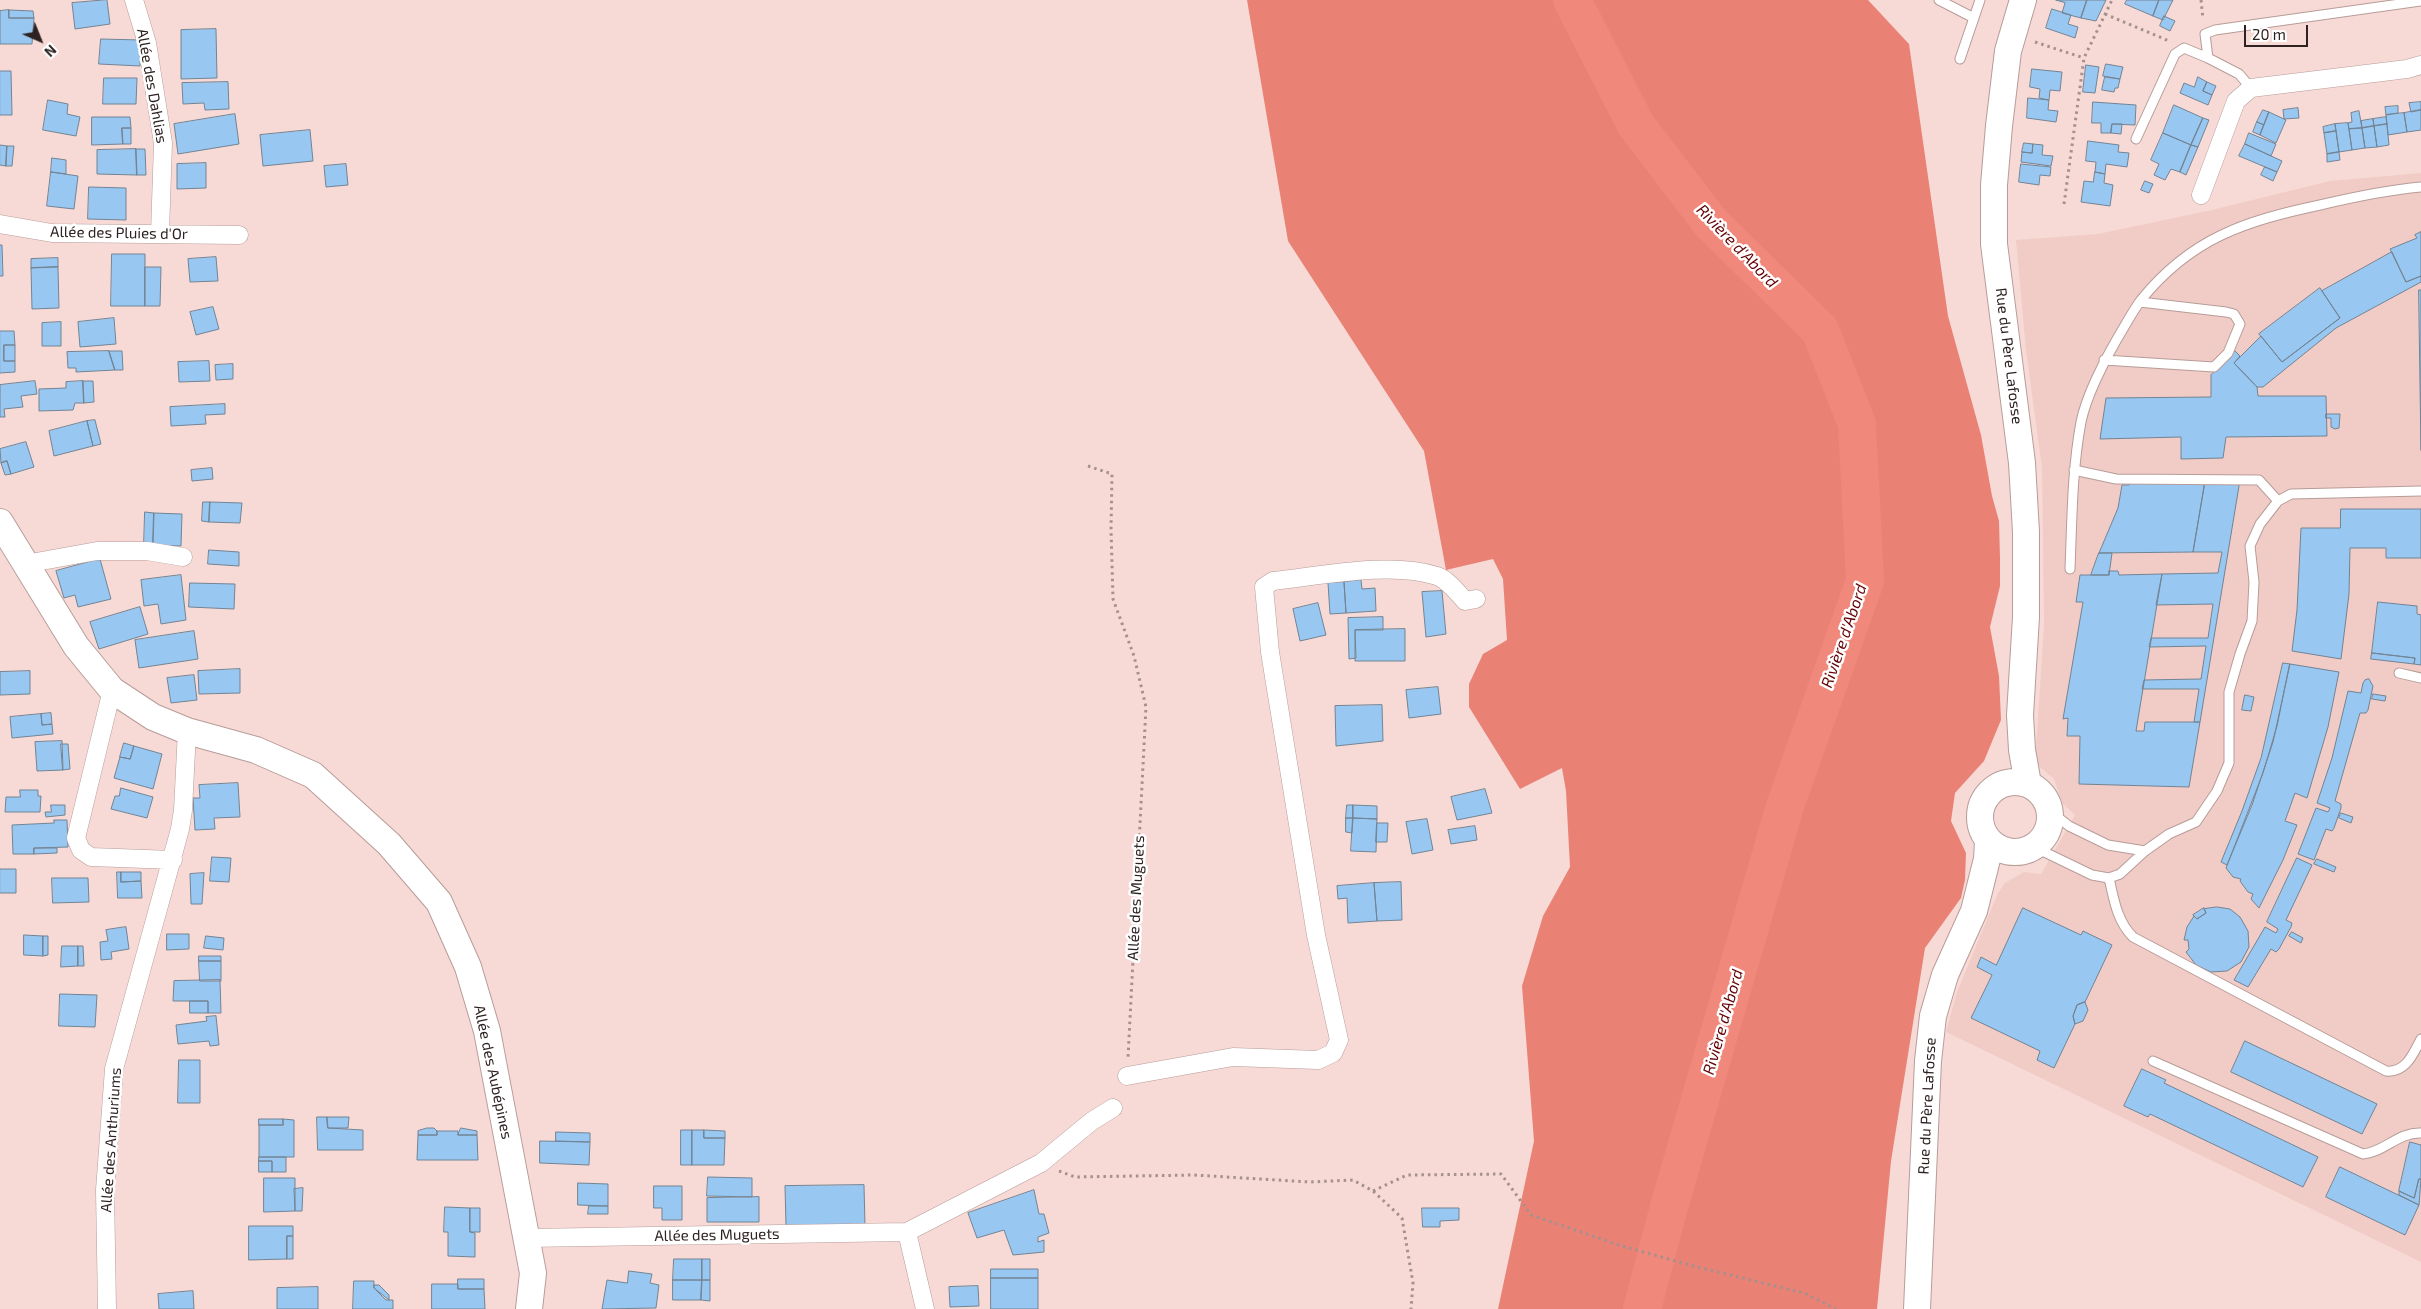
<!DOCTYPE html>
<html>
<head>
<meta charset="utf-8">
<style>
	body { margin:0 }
	#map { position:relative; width:2421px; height:1309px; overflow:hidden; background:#f7dad6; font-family:"Exo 2",sans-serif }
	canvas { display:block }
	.north { position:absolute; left:15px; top:15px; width:50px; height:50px; -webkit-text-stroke:4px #fff; paint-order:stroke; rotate:136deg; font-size:14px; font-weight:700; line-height:20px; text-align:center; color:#2d2221 }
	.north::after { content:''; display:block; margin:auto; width:18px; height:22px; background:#2d2221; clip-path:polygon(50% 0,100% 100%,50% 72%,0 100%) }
	.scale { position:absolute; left:2244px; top:25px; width:64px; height:22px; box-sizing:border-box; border:2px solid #2d2221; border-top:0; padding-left:6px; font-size:15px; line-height:18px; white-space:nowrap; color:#2d2221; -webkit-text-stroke:4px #fff; paint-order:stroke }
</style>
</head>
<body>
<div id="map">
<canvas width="2421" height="1309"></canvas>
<div class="north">N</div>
<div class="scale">20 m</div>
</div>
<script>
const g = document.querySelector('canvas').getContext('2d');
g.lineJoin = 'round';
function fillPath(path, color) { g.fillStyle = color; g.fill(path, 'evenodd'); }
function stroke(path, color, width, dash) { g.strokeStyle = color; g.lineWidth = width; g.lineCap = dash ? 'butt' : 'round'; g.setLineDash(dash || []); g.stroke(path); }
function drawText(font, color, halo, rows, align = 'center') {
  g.font = font + ' "Exo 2",sans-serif'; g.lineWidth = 5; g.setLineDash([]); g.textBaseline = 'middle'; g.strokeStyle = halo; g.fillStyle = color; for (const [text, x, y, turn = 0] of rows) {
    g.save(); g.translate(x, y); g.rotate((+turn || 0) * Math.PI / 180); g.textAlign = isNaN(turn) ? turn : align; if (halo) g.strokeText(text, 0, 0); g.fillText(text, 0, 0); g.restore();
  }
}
const built = new Path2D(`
	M2421 173V1262L1946 1032 1957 992 1998 893 2005 883 2024 872 2041 874 2075 815 2062 803 2054 779 2035 763 2044 624 2042 468 2026 350 2016 240 2098 234 2212 210 2330 181Z`);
const forest = new Path2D(`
	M1247 0H1868L1909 44 1948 316 1981 435 1992 496 1999 521 2000 558V586L1990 627 1999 676 2001 720 1984 761 1955 793 1951 821 1966 853 1965 880 1961 898 1925 948 1891 1161 1877 1309H1498L1534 1141 1522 986 1543 916 1570 867 1566 791 1562 768 1520 789 1469 707V684L1483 654 1507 640 1503 579 1493 559 1446 570 1424 451 1288 241Z`);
const river = new Path2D(`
	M1572 0 1636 125 1711 223 1820 330 1857 424 1865 581 1785 806 1669 1207 1642 1309`);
const building = new Path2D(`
	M107 0 110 24 75 29 72 3Z
	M2056 0H2087L2081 18 2062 13 2065 3Z
	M2087 0H2106L2096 21 2081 18Z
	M2127 0H2159L2153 16 2125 4Z
	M2159 0H2173L2163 20 2153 16Z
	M2052 9 2071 15 2068 24 2078 27 2075 38 2046 28Z
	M9 10V18H34L32 44H0V11Z
	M9 10 33 11 34 18H9Z
	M2164 16 2175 21 2170 31 2160 26Z
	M216 29 217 78 181 79V30Z
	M101 39 141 40 140 66 99 64Z
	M2106 64 2123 67 2120 79 2103 76Z
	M2086 65 2099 67 2095 93 2083 92Z
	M2032 69 2062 72 2060 91 2050 90 2049 100 2039 98 2040 89 2030 87Z
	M0 71H11L12 115H0Z
	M2105 77 2120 79 2118 88H2115L2114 92 2102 90Z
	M2198 77 2207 82 2203 91 2212 95 2208 105 2180 93 2184 83 2194 87Z
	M104 78H137L136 104H103Z
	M228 82 229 109 205 110 204 103 183 104 182 83Z
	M2207 82 2216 86 2212 95 2203 91Z
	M2028 98 2049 100 2048 110 2058 111 2056 122 2027 118Z
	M48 100 68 104 67 114 80 117 76 136 43 130Z
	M2093 102 2136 105 2135 125 2112 124 2111 133H2101V123H2092Z
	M2421 102V110L2411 112 2409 103Z
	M2174 105 2203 118 2191 145 2163 133Z
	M2398 106V113L2386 115 2385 107Z
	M2298 108 2299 118 2284 119 2283 110Z
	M2263 110 2269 112 2264 125 2257 122Z
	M2421 110V130L2407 132 2404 113Z
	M2359 111 2362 128 2349 129 2348 123 2352 122 2351 113Z
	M2269 112 2286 120 2276 143 2260 135Z
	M2404 113 2407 132 2388 135 2386 115Z
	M235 114 239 144 178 154 174 124Z
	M92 117H130L131 128H122L123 144 92 145Z
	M2386 117 2387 124 2374 126 2373 119Z
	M2203 118 2209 120 2198 147 2191 145Z
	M2373 119 2374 126 2362 128 2361 121Z
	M2257 122 2264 125 2260 135 2253 132Z
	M2348 123 2352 150 2339 152 2335 124Z
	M2112 124H2122L2121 134 2111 133Z
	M2335 124 2336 131 2324 133 2323 127Z
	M2387 124 2389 145 2377 147 2374 126Z
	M2374 126 2377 147 2365 148 2362 128Z
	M122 128H131V144H123Z
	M2362 128 2365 148 2352 150 2349 129Z
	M310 130 313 161 263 166 260 135Z
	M2336 131 2339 152 2327 154 2324 133Z
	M2163 133 2191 145 2180 172 2171 169 2165 180 2154 175 2159 164 2151 160Z
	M2249 133 2276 144 2271 156 2245 144Z
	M2088 141 2119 145 2118 152 2129 153 2127 167 2106 164 2105 174 2095 172 2096 162 2086 161Z
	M2024 143 2033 144 2032 153 2022 152Z
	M2033 144 2043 145 2042 155 2053 156 2051 166 2021 162 2022 152 2032 153Z
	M2245 144 2282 161 2277 172 2239 156Z
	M0 145 7 146 6 166 0 165Z
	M2191 145 2198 147 2186 175 2180 172Z
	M7 146H14L12 166H6Z
	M136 149 137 175 97 174V150Z
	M136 149H145L146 175H137Z
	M2339 152 2340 160 2327 162V154Z
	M52 158 66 160V174L51 172Z
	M206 163V188L177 189V164Z
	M346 164 348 185 326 187 324 166Z
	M2021 164 2051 167 2050 176 2040 175 2039 185 2019 182Z
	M2265 167 2277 172 2273 181 2261 175Z
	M51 172 78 176 74 209 47 206Z
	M2095 172 2105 174 2104 183 2113 185 2110 206 2081 202 2084 181 2093 182Z
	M2145 181 2153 184 2149 193 2141 190Z
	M89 187 126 188V220L88 219Z
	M2421 232V276L2406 282 2390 249 2417 238 2415 235Z
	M0 245H2L3 276H0Z
	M2392 252 2406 282 2421 276V282L2336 328 2263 387H2257L2234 363 2261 336 2282 362 2340 318 2322 291Z
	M112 254H145V306H111Z
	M216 257 218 281 190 282 188 259Z
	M58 258V267L31 268V259Z
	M58 267 59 308 32 309 31 268Z
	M145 267H161L160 306H145Z
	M2320 288 2340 318 2282 362 2259 334Z
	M2419 290H2421V450Z
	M213 307 219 329 196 335 190 312Z
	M114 318 116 344 80 347 78 322Z
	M61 322V346H42V323Z
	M0 331H14L15 345H4V361H15V372L0 373Z
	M4 345H15V361H4Z
	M109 351 115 370 76 372V368H68L67 352Z
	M109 351H122L123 370H115Z
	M2235 351 2240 356 2234 363 2257 387 2258 396H2326L2327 436 2226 437 2223 458 2181 459V437L2100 439 2106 398 2211 397V375Z
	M209 361 210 381 179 382 178 362Z
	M233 364V379L216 380 215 365Z
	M35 381 37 394 21 396 23 407 4 409 5 417H0V385Z
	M83 381H93L94 402 84 403Z
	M83 381 84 403H75L73 410 39 411V389L66 388V382Z
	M225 404V414L205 415 206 424 171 426 170 407Z
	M2326 414H2340L2339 428 2335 429 2331 427V418H2326Z
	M95 420 101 444 93 446 87 421Z
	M87 421 93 446 54 456 49 431Z
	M26 442 34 467 11 474 7 461 1 463 0 449Z
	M7 461 11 474 5 475 1 463Z
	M212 468 213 479 192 481 191 470Z
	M2240 480 2200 722H2194L2199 689H2142L2144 680 2201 679 2206 646 2149 647 2151 638H2208L2213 604 2156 605 2162 574 2218 573 2222 552H2193L2205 481Z
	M2205 481 2193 552 2099 553 2118 508 2122 485H2129L2131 482Z
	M203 502H210L209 522 202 521Z
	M210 502 242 503 240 523 209 522Z
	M2341 509H2421V558H2386V548H2350L2349 594 2341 659 2292 651 2297 610 2301 528H2340Z
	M145 512 154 513 153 545H144Z
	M154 513 182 514 181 546 153 545Z
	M209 550 239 552V566L208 564Z
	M2099 553H2112L2109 575H2091Z
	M100 559 111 599 78 607 75 595 64 598 56 571Z
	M2109 571H2118L2119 575 2162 574 2136 731H2144L2145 722H2200L2189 787 2079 784 2080 736H2067L2068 718 2063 719 2083 602H2076L2080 575H2109Z
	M181 575 186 620 161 624 158 604 144 606 141 580Z
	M1361 580 1362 589 1375 588 1376 611 1346 613 1344 582Z
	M1344 582 1346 613 1330 614 1328 583Z
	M190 583 235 584 234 609 189 607Z
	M1442 591 1446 634 1426 637 1422 592Z
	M2378 602 2417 606V614L2421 615V665L2414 664 2415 658 2372 653Z
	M1318 603 1326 635 1300 641 1293 609Z
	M140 607 148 634 99 649 90 622Z
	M1383 617V630H1355L1356 658 1349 659 1348 618Z
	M1405 629V661H1355V630Z
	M194 631 198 659 139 668 135 640Z
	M2372 653 2415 658 2414 664 2371 659Z
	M2283 663 2290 664 2273 742 2252 805 2227 865 2221 862 2242 811 2261 758Z
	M2290 664 2339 672 2328 727 2307 798 2295 793 2285 821 2297 825 2283 860 2259 908 2251 899 2253 894 2248 892 2240 881 2241 879 2233 877 2226 868 2263 773 2277 726Z
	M240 669V693L199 694 198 671Z
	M30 671V694L0 695V672Z
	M194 675 197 700 171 703 167 678Z
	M2369 679 2373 686 2368 710 2366 713H2360L2335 801 2341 804V808L2334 828 2332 831 2326 829 2314 860 2298 854 2316 808 2328 812 2330 808 2317 803 2332 758 2348 691 2361 693 2363 683 2365 680Z
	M1438 687 1441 714 1409 718 1406 690Z
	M2373 694 2386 696 2385 701 2372 699Z
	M2245 695 2254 697 2251 711 2242 710Z
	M1382 705 1383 741 1336 746 1335 706Z
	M51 713 52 724 42 725 41 714Z
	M41 714 42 725 52 724 53 734 12 738 10 717Z
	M62 741 63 770 37 771 35 742Z
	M124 743 134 746 130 759 120 757Z
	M61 744H68L70 769 63 770Z
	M134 746 162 754 153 789 114 778 120 757 130 759Z
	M238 783 240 817 214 818 215 829 195 830 193 798H200L199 785Z
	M121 788 153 797 147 818 111 809 115 796H119Z
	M1485 789 1492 813 1457 820 1451 797Z
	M20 790H38V796H41L40 812H5L6 797H20Z
	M51 805H65V815L46 817 45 812H51Z
	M1347 805H1353V818H1346Z
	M1353 805 1377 806V819L1353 818Z
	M2341 813 2353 817 2351 823 2339 818Z
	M1346 818H1353L1352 833 1346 832Z
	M1353 818 1377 819 1376 852 1351 851Z
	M1427 819 1433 850 1412 854 1406 822Z
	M54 820H67L68 847 34 848V854H13L12 825 54 823Z
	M1377 823H1388L1387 842H1376Z
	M1475 826 1477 840 1451 844 1448 830Z
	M34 848H57V853L34 854Z
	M212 857 231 858 229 882 210 881Z
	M2297 858 2312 865 2286 920 2292 923 2291 927 2279 949 2276 952 2271 949 2248 987 2234 980 2265 927 2276 933 2278 929 2267 922Z
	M2317 859 2336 867 2334 872 2314 864Z
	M0 869H16V893H0Z
	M117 872H121V882L141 881 142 898H118Z
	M121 872H141V881L121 882Z
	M204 873 202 904H191L190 874Z
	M52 878H88L89 902 53 903Z
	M1401 882 1402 920 1377 921 1374 883Z
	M1374 883 1377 921 1348 923 1347 898 1338 899 1337 886Z
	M2217 907 2230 909 2240 917 2248 931 2249 947 2241 962 2227 971 2211 972 2196 965 2186 952 2189 949 2188 940H2184L2187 927 2194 916 2197 919 2206 913 2204 909Z
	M2023 908 2081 935 2083 931 2112 945 2085 1002 2077 1005 2073 1016 2075 1024 2054 1068 2037 1060 2040 1051 1971 1018 1992 975 1977 967 1981 957 1996 965Z
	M2204 908 2206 913 2197 919 2193 915Z
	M126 927 129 949 111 952 112 959 101 960 100 942 108 941 106 930Z
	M2292 932 2303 938 2301 943 2289 936Z
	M167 934H189V949L167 950Z
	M24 935 43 936V956L24 955Z
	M43 936H48V955L43 956Z
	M206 936 224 938 223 950 204 948Z
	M62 946H78V966L61 967Z
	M78 946H83L84 966H78Z
	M199 956H221V961H199Z
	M199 961H221V981H200Z
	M220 980 221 1013H208V1001H173L174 981Z
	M60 994 97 995 95 1027 59 1026Z
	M190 1001H208V1013H190Z
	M2085 1002 2088 1010 2083 1021 2075 1024 2073 1016 2077 1005Z
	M216 1016 219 1045 210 1046 209 1041 178 1044 176 1025 207 1021 206 1017Z
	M2245 1041 2377 1104 2362 1134 2231 1072Z
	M179 1060H200V1103H178Z
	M2142 1069 2166 1080 2164 1083 2318 1157 2303 1187 2150 1114 2148 1117 2124 1106Z
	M317 1117H327L328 1128 363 1130V1150H318Z
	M327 1117H349L348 1128H328Z
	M259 1119H283V1125H259Z
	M283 1119 294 1120V1157H259V1125H283Z
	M427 1128H434L437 1131V1135H418V1131Z
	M461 1128 477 1131V1135H458Z
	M681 1130H692V1165H681Z
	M692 1130H704V1138H725L724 1165H692Z
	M704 1130 725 1131V1138H704Z
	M437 1131H458V1135H477L478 1160H417L418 1135H437Z
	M556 1132 590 1133V1142L556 1141Z
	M540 1141 590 1142 589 1165 540 1163Z
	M2410 1142 2421 1145V1179H2419L2414 1198 2399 1191Z
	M259 1157H286V1172H272V1161H259Z
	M259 1161H272V1172H259Z
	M2340 1167 2419 1205 2405 1235 2326 1197Z
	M708 1177 752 1178V1197L707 1196Z
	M264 1178H295V1211L264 1212Z
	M2419 1179H2421L2419 1205 2399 1195V1191L2414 1198Z
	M578 1183 608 1184V1206L578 1205Z
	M864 1185 865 1226H786L785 1186Z
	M654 1186H682V1220H662V1208H654Z
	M303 1188 302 1211H295L294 1189Z
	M1034 1190 1039 1214H1044L1049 1233 1038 1237V1242L1044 1240V1252L1013 1255 1004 1230 977 1238 968 1213Z
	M759 1197V1222H707V1198Z
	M589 1206H608V1214H588Z
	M445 1207 470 1208V1232L475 1233V1257L448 1256V1232H444Z
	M470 1208H480V1232H470Z
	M1422 1208H1459V1220L1440 1221V1227H1423Z
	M249 1226H293V1236H287V1259L249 1260Z
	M287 1236H293V1259H287Z
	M674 1259H702V1280H673Z
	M702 1259H710V1280H702Z
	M991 1269H1038V1278H991Z
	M629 1271 652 1274 650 1283 659 1285 656 1308 602 1309 607 1280 627 1283Z
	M991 1278H1038V1309H991Z
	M458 1279H484V1289H458Z
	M673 1280H702L701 1300H673Z
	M702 1280H710V1301L701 1300Z
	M354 1281H374V1288L386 1300H393V1309H353Z
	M432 1284H458V1289H484L485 1309H432Z
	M374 1285H379L389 1295V1300L374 1288Z
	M978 1286 979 1306 950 1307 949 1287Z
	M318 1287V1309H277V1288Z
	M193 1291 194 1309H159L158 1294Z`);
const path = new Path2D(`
	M2201 0 2203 19
	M2105 14 2169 41
	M2035 42 2084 58
	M2064 204 2084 58 2112 0
	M1088 466 1112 474 1111 529 1113 599 1134 656 1146 707 1128 1058
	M1059 1171 1075 1177 1194 1175 1310 1182 1353 1180 1373 1191 1402 1218 1413 1283 1411 1309
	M1373 1191 1407 1175 1501 1174 1531 1215 1622 1246 1697 1267 1804 1293 1836 1309`);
const lane = new Path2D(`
	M1939 0 1974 18
	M1960 59 1980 0
	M2251 88 2239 74 2208 58 2205 34 2215 30 2421 1
	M2136 139 2175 54 2184 48 2208 58
	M2104 360 2214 367 2228 353 2240 324 2234 314 2226 312 2140 302
	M2074 470 2116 479 2259 480 2278 501
	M2070 569C2072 520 2072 470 2081 422 2086 397 2104 361 2117 339 2125 326 2132 312 2141 300 2191 238 2245 221 2320 205 2354 197 2387 190 2421 187
	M2399 673 2421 678
	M2050 811 2069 826 2108 845 2145 851
	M2034 847 2092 875 2109 878 2120 874 2145 851 2169 834 2196 822 2217 791 2229 763V692L2240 654 2252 621 2254 582 2250 546 2260 524 2278 501 2291 494 2421 491
	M2109 878C2114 900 2117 921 2133 937L2386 1071C2406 1073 2413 1054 2421 1039
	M2153 1061 2363 1154C2385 1152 2398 1132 2421 1133`);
const street = new Path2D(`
	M134 0 147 43 163 143 160 233
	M2201 195 2236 101 2251 88 2407 69 2421 65
	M0 224 52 233 239 235
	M25 564 97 551H147L183 557
	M112 690 76 838 81 850 91 857 173 860
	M1127 1076 1233 1057 1318 1060 1333 1053 1339 1040 1316 935 1270 652 1264 587 1273 581C1321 576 1391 561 1437 576 1448 580 1457 592 1465 601L1476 599
	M907 1232 925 1309
	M526 1238 907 1232 1041 1163 1092 1121 1113 1108
	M107 1309 105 1190 114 1069 180 829 183 810 187 731`);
const secondary = new Path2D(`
	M2023 0 2008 51 1999 126 1994 185V244L2022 463 2026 532V617L2020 715 2022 750 2028 784
	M0 522 76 646 112 690 153 717 187 731 256 750 313 775 389 844 439 902 468 967 487 1031 533 1273 529 1309
	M1980 817a35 35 0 1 1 70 0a35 35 0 1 1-70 0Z
	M1917 1309 1928 1061 1933 1016 1945 975 1974 911 1987 859 1988 841`);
const streetNames = [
	["Allée des Dahlias",152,86,80],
	["Allée des Pluies d'Or",119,233,1],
	["Rue du Père Lafosse",2009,356,83],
	["Allée des Muguets",1136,898,-87],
	["Allée des Aubépines",493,1072,78],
	["Rue du Père Lafosse",1927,1106,-87],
	["Allée des Anthuriums",111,1140,-86],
	["Allée des Muguets",717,1235,-1]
];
const waterNames = [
	["Rivière d'Abord",1737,246,46],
	["Rivière d'Abord",1844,636,-71],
	["Rivière d'Abord",1723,1022,-74]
];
fillPath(built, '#f1ccc6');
fillPath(forest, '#e98275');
stroke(river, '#f0887b', 38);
fillPath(building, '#98c7f1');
stroke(building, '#728494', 1);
stroke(lane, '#b79c98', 11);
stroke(street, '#b79c98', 19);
stroke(secondary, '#b79c98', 28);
stroke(path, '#a5908d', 3, [2.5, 4]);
stroke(lane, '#fff', 9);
stroke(street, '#fff', 18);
stroke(secondary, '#fff', 26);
drawText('15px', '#2d2221', '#fff', streetNames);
drawText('italic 16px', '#640204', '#fff', waterNames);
</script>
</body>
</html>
